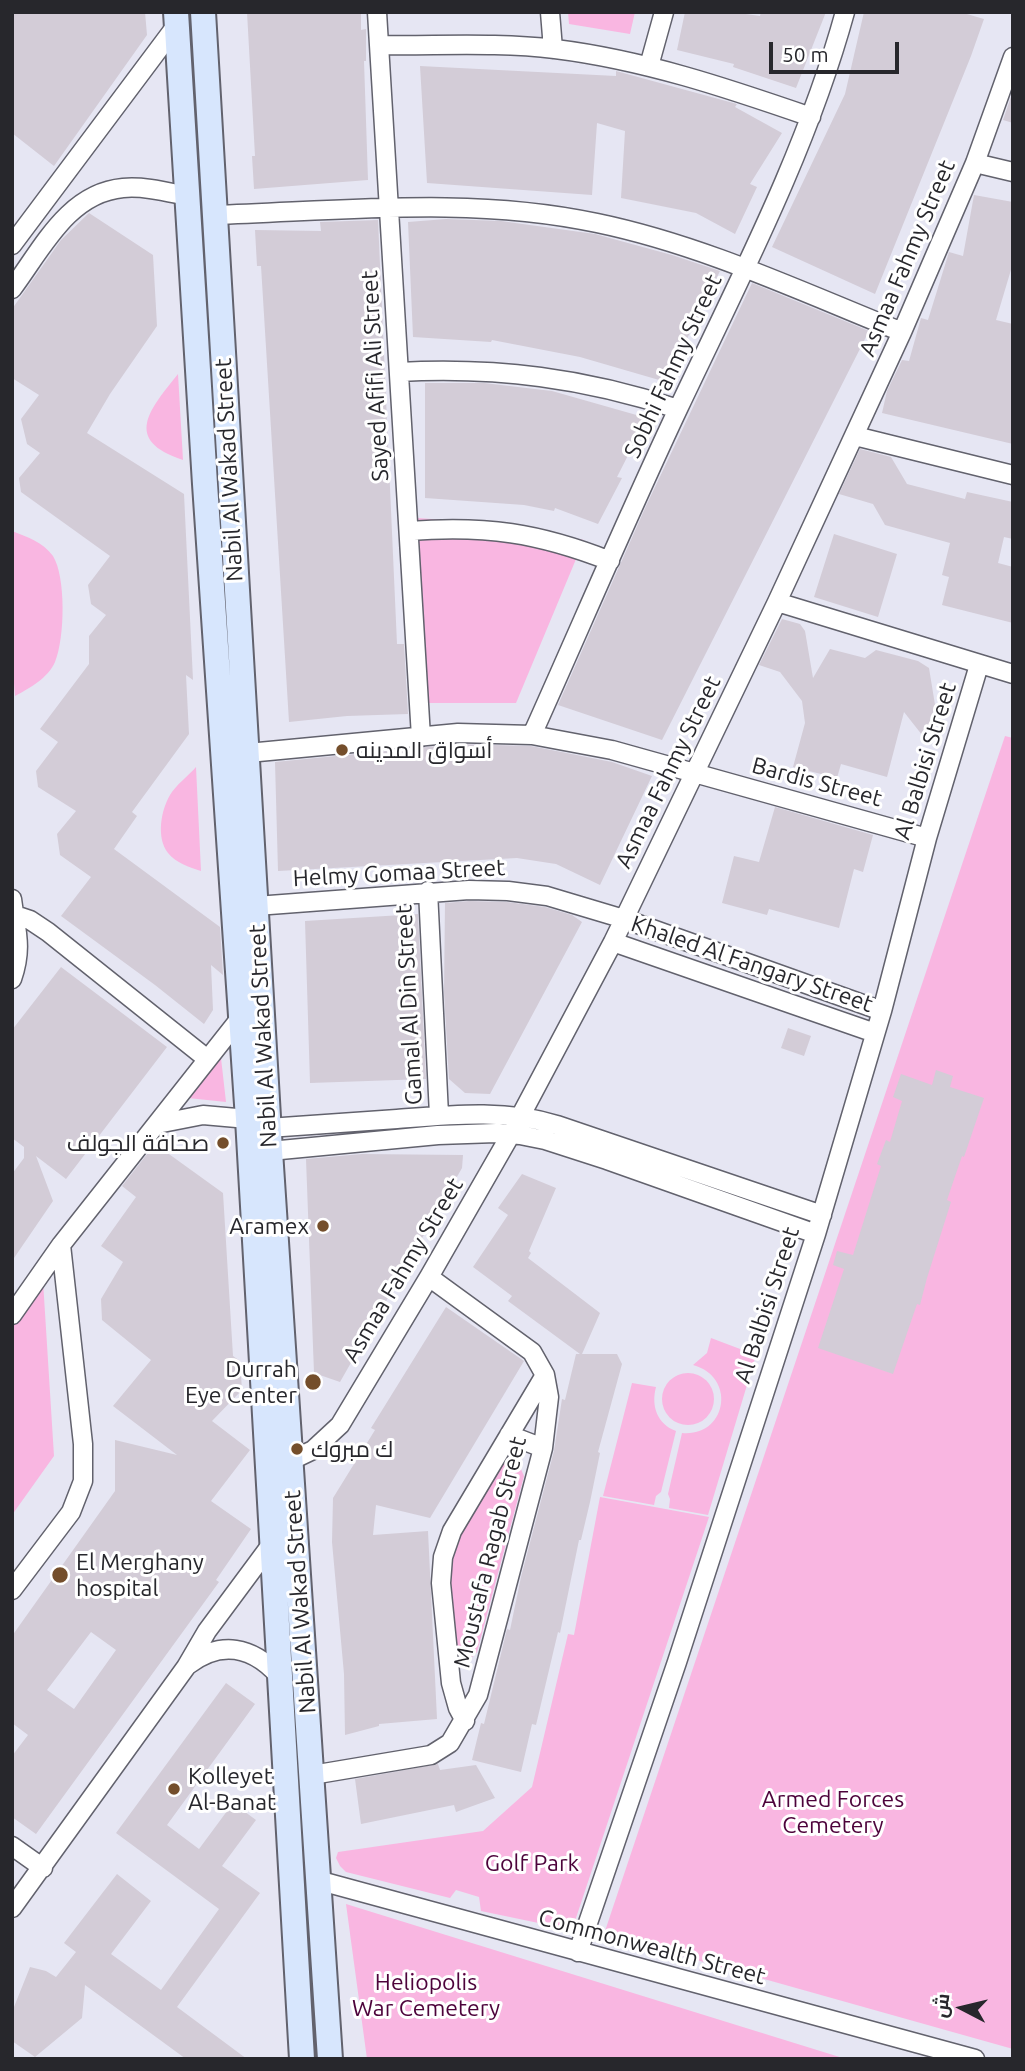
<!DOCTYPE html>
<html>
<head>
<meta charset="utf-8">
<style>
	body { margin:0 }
	#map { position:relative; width:1025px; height:2071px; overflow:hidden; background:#e6e6f3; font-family:Ubuntu,Cairo,sans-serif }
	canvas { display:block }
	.frame { position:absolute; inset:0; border:14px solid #27272c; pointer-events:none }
	.north { position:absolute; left:927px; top:1973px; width:70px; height:70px; -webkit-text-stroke:5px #fff; paint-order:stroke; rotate:277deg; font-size:19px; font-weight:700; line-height:28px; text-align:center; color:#27272c }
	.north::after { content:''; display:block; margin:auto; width:24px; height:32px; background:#27272c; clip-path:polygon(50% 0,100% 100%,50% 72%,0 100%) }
	.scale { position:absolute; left:769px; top:42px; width:130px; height:32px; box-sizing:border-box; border:4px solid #27272c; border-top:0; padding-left:9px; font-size:21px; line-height:24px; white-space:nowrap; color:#27272c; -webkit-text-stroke:5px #fff; paint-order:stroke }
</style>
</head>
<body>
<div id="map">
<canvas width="1025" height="2071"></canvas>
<div class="frame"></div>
<div class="north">ش</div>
<div class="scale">50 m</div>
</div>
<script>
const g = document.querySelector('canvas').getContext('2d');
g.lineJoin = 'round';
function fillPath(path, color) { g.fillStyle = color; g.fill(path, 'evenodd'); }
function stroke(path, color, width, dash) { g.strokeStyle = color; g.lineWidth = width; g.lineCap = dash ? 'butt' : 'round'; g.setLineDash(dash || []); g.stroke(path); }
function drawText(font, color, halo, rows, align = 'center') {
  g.font = font + ' Ubuntu,Cairo,sans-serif'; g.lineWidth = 6; g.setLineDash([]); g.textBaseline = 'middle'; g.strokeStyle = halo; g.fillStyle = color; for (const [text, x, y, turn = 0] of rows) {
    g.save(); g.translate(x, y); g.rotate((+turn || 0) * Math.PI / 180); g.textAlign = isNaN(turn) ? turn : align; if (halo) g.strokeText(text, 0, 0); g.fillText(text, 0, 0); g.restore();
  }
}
const green = new Path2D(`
	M568 12H635L630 34 569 24Z
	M178 374 183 460C122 440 150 409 178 374Z
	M418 518 498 524 584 540 516 703H425Z
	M12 531C27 537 43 542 53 556 66 577 65 638 55 662 48 678 30 688 15 696L12 659Z
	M1005 736 1013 738V2049L604 1934Z
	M196 767 201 871C189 867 176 863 168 853 156 838 161 810 170 795 176 785 188 776 196 767Z
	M221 1058 226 1102 188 1098Z
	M43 1281 54 1456 12 1515V1326Z
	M711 1338 756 1355 708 1515 669 1508 670 1499 668 1494 682 1433C727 1437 737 1377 693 1365L707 1353Z
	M662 1399a26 26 0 1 1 52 0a26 26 0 1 1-52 0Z
	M632 1383 656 1387C651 1406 657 1424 676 1431L661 1492 656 1496 654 1505 603 1496Z
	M511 1462 520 1467 524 1476 477 1652 471 1658 463 1659 456 1652 447 1579 448 1551 502 1463Z
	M600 1497 709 1517 572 1930 481 1911 479 1897 456 1890 450 1898 346 1872 340 1866 336 1858 338 1852 483 1831 532 1787 568 1634 574 1635Z
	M346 1904 846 2059H367Z`);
const building = new Path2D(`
	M12 12H145L147 35 54 166 12 133Z
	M247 12H361V30L366 29V61H364L368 180 254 189 252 156H255Z
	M685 12H732L760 16 761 12H826L796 88 733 67 734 64 677 50Z
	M864 12H960L984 19 971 56 875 294 772 247 845 94Z
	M420 66 616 76V71L737 104 735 107 782 133 750 184 757 187 735 234 696 213 621 198 625 131 597 123 592 195 427 183Z
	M1013 91V123L1003 120Z
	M974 195 1013 202V263L996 320 1013 324V444L882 413 887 391 902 360 909 361 921 318 928 320 949 252 963 256Z
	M89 213 153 255 157 326 110 394 87 433 184 494 193 680 186 675 189 734 132 812 137 816 114 849 220 927 223 975 211 965 213 1010 204 1024 155 985 61 916 91 877 60 855 57 834 76 811 38 787 36 771 58 742 40 729 89 664V636L106 615 91 604 88 585 110 556 21 492 19 478 40 453 27 444 21 419 39 395 12 378V309L61 240Z
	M446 219 501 221 595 234 672 255 720 271 666 382 580 357 492 340 491 342 413 337 408 222Z
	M378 220 397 644H404L408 714 347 716 289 722 261 266H257L255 230 321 231 320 222Z
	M752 283 869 331 662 740 558 705 646 506Z
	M425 383H484L552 391 647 418 617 477 622 478 598 524 555 508 554 511 524 505 425 498Z
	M860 449 891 457 907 484 965 499 967 492 1013 502V539L1004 537 998 563 1013 567V623L942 605 949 577 942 575 950 543 885 525 873 504 839 494Z
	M834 534 897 554 878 617 814 597Z
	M782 619 800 624 805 631 813 678 830 649 865 658 876 650 918 661 929 668 937 717 934 726 926 740 904 712 887 777 841 764 837 778 793 767 805 723 802 701 780 672 759 665Z
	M458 744 531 746 612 762 652 776 600 885 556 864 517 858 278 871 275 762Z
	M775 807 873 835 863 872 854 869 839 928 769 909 767 915 722 903 734 856 759 862Z
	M469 901 507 902 545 907 572 915 582 922 490 1094 465 1093 449 1079 444 992 445 903Z
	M418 914 426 1079 310 1083 305 921Z
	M61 967 167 1047 66 1179 36 1156 53 1201 12 1261V1174L24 1158V1147L12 1138V1030Z
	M788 1028 811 1036 804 1056 781 1048Z
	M936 1070 953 1076 950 1087 984 1098 964 1157 962 1156 947 1200 951 1202 927 1278 920 1305 917 1304 893 1374 818 1348 844 1269 833 1265 837 1251 853 1255 881 1166 877 1164 886 1140 890 1142 902 1101 893 1097 901 1074 932 1085Z
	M155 1144 223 1193 233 1356 240 1361 242 1390 212 1421 250 1450 211 1501 251 1529 216 1580 219 1582 36 1834 12 1817V1756L28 1735 12 1723V1636L115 1491V1440L177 1455 113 1406 151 1360 102 1320 101 1299 123 1262 101 1246 136 1197 122 1186ZM91 1632 116 1650 74 1709 47 1690Z
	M362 1154 463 1155 462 1168 340 1382 314 1373 306 1159Z
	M522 1174 556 1188 529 1251 531 1253 528 1258 600 1313 582 1354H617L622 1364 598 1452 600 1453 590 1502 581 1540H579L560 1633 558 1632 536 1725 532 1724 521 1772 472 1760 481 1723 484 1724 507 1629 510 1630 521 1577 554 1451 562 1399 565 1400 576 1354H580L508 1301 512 1296 473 1267 508 1215 498 1208Z
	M446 1307 524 1361 430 1518 376 1505 373 1535 428 1531 437 1719 379 1724V1726L345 1735 344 1674 332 1542 333 1498 375 1430 371 1428Z
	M226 1683 255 1704 167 1825 199 1849 233 1803 256 1820 222 1866 260 1893 177 2007 247 2059H186L85 1985 82 2018 35 2057 12 2041V2012L30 1967 46 1971 56 1977 76 1952 64 1943 117 1874 151 1901 111 1954 161 1990 219 1909 116 1833Z
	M438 1764 440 1770 476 1765 495 1798 456 1812 454 1805 361 1824 355 1779Z`);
const street = new Path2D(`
	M377 12 421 737
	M550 12 553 49
	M379 45C437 46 497 42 555 49 644 60 727 88 811 117
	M649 66 664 12
	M975 163 1013 172
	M214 215C341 211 472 196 597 223 703 245 802 292 902 332
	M12 245 176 26
	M12 289C42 249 68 193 123 188 144 186 167 192 187 196
	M399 372C498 367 584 378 678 409
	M855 436 1013 475
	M409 531C485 525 539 533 610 561
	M777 602 1013 674
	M532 735C581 626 628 515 679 407 740 278 807 150 845 12
	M248 753 458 733 532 735 612 750 927 838
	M428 891 439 1115
	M12 899C16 930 23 948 12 979
	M256 906 469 890 508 891 547 896 624 919 882 1011
	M12 914 30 920 48 932 206 1058
	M613 942 875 1033
	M157 1124 203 1115 248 1119
	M268 1128C311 1125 354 1122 397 1119 450 1115 505 1109 557 1125L822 1215
	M270 1151 438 1135 496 1133 520 1135 545 1140 607 1160 816 1234
	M12 1315 61 1245 241 1017
	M509 1435 543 1448
	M290 1461 313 1450 340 1425 429 1277 511 1134 613 942 777 602 902 332 975 163 1013 57
	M12 1590 71 1512 83 1481V1444L61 1245
	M188 1665C221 1640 252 1646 279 1676
	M465 1721 458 1708 451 1683 441 1583 443 1557 452 1531 545 1375
	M312 1775 431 1755 450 1743 478 1695 543 1448 549 1397 545 1375 532 1352 429 1277
	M12 1846 43 1868
	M317 1880 975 2059
	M12 1908 186 1667 207 1631 273 1542
	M578 1952 677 1662 816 1234 882 1011 927 838 979 665`);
const secondary = new Path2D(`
	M176 12 205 484 248 1119 302 2059
	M203 12 270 1151 330 2059`);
const markers = [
	[342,750,7,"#744e2b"],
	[223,1143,7,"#744e2b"],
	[323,1226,7,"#744e2b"],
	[313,1382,9,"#744e2b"],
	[297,1449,7,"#744e2b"],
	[60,1575,9,"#744e2b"],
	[174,1789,7,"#744e2b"]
];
const streetNames = [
	["Asmaa Fahmy Street",907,258,-67],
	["Sobhi Fahmy Street",673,366,-65],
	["Sayed Afifi Ali Street",375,376,-93],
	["Nabil Al Wakad Street",229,470,-93],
	["Al Balbisi Street",925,761,-73],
	["Asmaa Fahmy Street",668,772,-64],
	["Bardis Street",817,782,15],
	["Helmy Gomaa Street",399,873,-3],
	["Khaled Al Fangary Street",752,964,19],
	["Gamal Al Din Street",409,1005,-93],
	["Nabil Al Wakad Street",263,1036,-93],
	["Asmaa Fahmy Street",403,1270,-59],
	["Al Balbisi Street",767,1305,-72],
	["Moustafa Ragab Street",490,1552,-76],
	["Nabil Al Wakad Street",300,1602,-94],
	["Commonwealth Street",652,1947,15]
];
const poiNames = [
	["أسواق المدينه",356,750],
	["صحافة الجولف",209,1143,"right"],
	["Aramex",309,1226,"right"],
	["Durrah",297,1369,"right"],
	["Eye Center",297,1395,"right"],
	["ك مبروك",311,1449],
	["El Merghany",76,1562],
	["hospital",76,1588],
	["Kolleyet",188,1776],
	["Al-Banat",188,1802]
];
const parkNames = [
	["Armed Forces",833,1799],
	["Cemetery",833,1825],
	["Golf Park",532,1863],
	["Heliopolis",426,1982],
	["War Cemetery",426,2008]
];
fillPath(green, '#f9b6e1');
fillPath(building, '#d3ccd7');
stroke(street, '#62626d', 21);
stroke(secondary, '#62626d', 28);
stroke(street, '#fff', 18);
stroke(secondary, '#d7e6fd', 24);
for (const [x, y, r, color] of markers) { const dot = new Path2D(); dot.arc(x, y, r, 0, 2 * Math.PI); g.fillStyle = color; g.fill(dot); stroke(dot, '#fff', 2.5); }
drawText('23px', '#27272c', '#fff', streetNames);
drawText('23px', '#27272c', '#fff', poiNames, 'left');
drawText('23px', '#4d033b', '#fff', parkNames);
</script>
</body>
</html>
